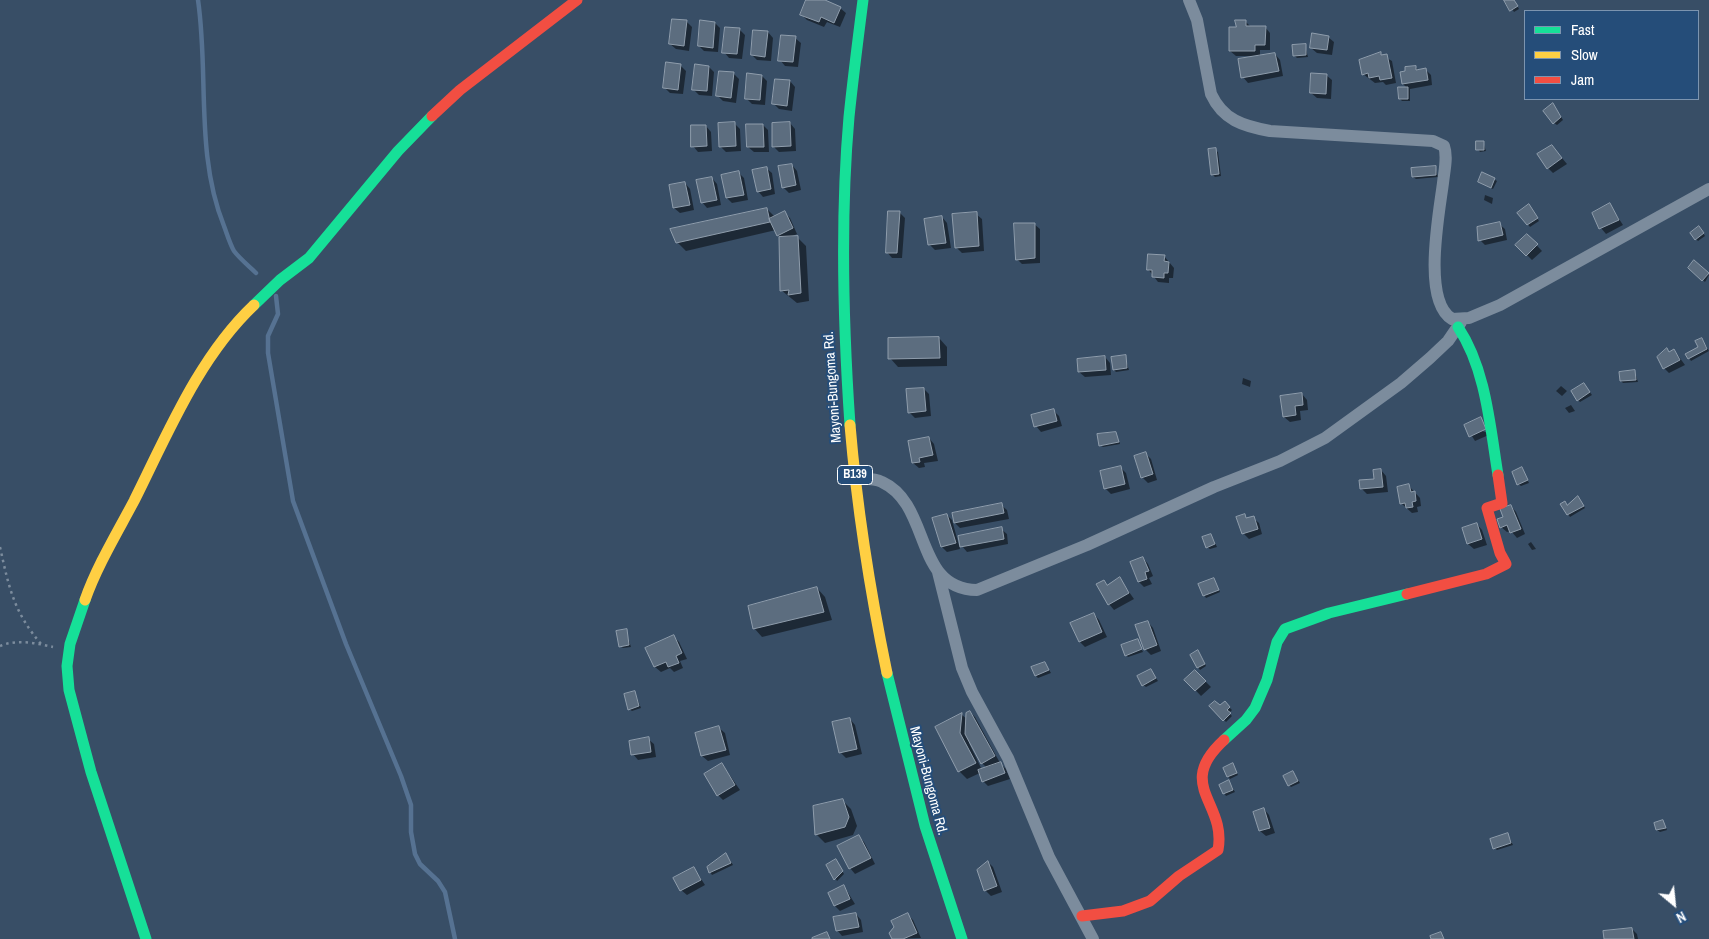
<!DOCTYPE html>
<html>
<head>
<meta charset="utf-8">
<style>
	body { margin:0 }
	#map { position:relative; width:1709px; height:939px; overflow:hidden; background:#384e66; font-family:"Archivo Narrow",sans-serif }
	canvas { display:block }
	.legend { position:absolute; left:1524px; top:10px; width:175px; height:90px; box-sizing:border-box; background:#254d79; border:1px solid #7c94af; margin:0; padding:6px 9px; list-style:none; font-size:15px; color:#fff }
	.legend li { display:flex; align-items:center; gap:10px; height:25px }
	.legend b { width:25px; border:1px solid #7c94af }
	.north { position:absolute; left:1649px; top:879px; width:50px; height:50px; -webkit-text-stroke:4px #254d79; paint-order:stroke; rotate:152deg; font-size:14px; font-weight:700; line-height:20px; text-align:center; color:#fff }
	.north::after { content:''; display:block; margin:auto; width:18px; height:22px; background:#fff; clip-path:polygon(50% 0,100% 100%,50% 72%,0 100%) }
</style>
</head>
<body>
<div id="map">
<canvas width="1709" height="939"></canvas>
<ul class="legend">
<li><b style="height:6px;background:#16e098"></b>Fast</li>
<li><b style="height:6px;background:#ffcf43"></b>Slow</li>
<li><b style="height:6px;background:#f24e42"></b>Jam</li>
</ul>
<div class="north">N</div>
</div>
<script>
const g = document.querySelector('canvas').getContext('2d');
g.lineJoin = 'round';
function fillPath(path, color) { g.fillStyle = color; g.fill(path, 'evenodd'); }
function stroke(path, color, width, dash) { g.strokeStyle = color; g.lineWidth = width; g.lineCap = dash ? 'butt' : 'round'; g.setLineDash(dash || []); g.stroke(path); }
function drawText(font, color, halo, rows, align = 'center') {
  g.font = font + ' "Archivo Narrow",sans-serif'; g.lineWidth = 4; g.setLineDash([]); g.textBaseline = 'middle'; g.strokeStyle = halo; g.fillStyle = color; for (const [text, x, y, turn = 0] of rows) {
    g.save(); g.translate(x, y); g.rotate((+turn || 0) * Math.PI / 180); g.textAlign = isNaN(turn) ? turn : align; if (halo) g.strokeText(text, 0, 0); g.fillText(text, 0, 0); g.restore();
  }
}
const shadow = new Path2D(`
	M807 0H822L840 8 846 13 840 27 827 22 824 27 807 20 801 14Z
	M1506 0H1514L1519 9 1514 12Z
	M686 21 692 27 689 51 676 49 670 44Z
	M1245 21 1250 26 1265 27 1270 33V50H1260V57L1275 54 1280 60 1283 76 1248 83 1243 77 1256 56H1236L1230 51 1237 28Z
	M715 23 720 28 718 52 704 51 699 46Z
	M740 30 745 35 742 59 729 58 724 52Z
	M768 32 773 38 771 61 757 60 752 55Z
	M1328 37 1334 42 1332 55 1317 53 1311 48Z
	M795 38 801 43 798 67 785 66 780 60Z
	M1305 45 1308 57 1297 58 1294 55Z
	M1380 54 1392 61 1396 83 1386 85 1383 82 1375 83 1363 74Z
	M680 65 686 71 683 94 670 93 665 88Z
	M709 67 714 72 712 96 699 95 693 89Z
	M1415 67 1419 70 1425 69 1431 75 1432 85 1410 89V101H1402L1400 99 1407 88 1403 84Z
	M733 73 739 79 736 103 723 101 718 96Z
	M1326 75 1332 80 1331 99 1317 98 1311 93Z
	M762 76 767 81 765 105 752 104 746 98Z
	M790 81 795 87 792 111 779 109 774 104Z
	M1555 107 1563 120 1557 125 1554 123Z
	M790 123 795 129 796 151 779 152 774 147Z
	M735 124 740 129 741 151 726 152 720 146Z
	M763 125 768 130 769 152H754L748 147Z
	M706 126 711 132 712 151 698 152 693 146Z
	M1483 142 1486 151 1480 152 1478 149Z
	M1552 146 1567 164 1553 173 1548 168Z
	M1215 150 1218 152 1221 176 1215 177 1212 174Z
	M792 165 797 171 801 190 789 193 783 187Z
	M1435 167 1438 177 1416 179 1413 177Z
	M766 168 772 173 775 194 763 197 758 191Z
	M739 173 744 178 748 200 732 203 727 198Z
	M712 178 717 184 721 205 707 208 702 202Z
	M1494 179 1497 181 1493 189 1479 182Z
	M685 183 690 189 694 210 680 213 674 208Z
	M1485 195 1493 198 1492 204 1484 200Z
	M1610 205 1623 225 1606 234 1601 228Z
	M1531 208 1539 221 1530 227 1519 213Z
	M767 209 775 217 785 213 790 218 797 234 789 238 797 237 806 246 809 301 797 303 781 290 780 238 776 230 686 251 677 242Z
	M900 213 905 218 902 258H892L887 252Z
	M976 214 982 219 984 251 962 253 956 247Z
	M942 217 947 223 951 248 935 250 930 245Z
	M1034 224 1040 229V263L1022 264 1017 259Z
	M1499 224 1505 229 1507 240 1485 245 1480 240Z
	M1701 230 1705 236 1698 241 1696 239Z
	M1527 235 1542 251 1532 260 1517 245Z
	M1164 256 1174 268 1173 278H1169V283L1158 282 1148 269Z
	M1695 262 1709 275 1705 282 1690 267Z
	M939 338 947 347V366L898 367 890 358Z
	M1702 339 1709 351 1691 361 1689 358 1700 347Z
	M1674 350 1685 365 1669 373 1664 368Z
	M1105 357 1110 363 1111 375 1085 377 1079 372Z
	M1125 357 1129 370 1116 372 1114 370Z
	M1635 372 1638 382 1623 383 1621 381Z
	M1243 378 1251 381 1250 387 1242 384Z
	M1561 386 1567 391 1562 396 1556 391Z
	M1586 387 1592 395 1580 402 1578 400Z
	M924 389 929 394 931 416 915 418 909 412Z
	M1302 394 1307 400 1308 410 1300 411 1301 420 1290 422 1284 417Z
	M1571 405 1575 411 1569 413 1565 408Z
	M1053 410 1059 416 1062 426 1041 432 1036 426Z
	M1465 425 1491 434 1475 441Z
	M1116 433 1120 444 1103 447 1100 445Z
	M929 438 934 444 938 461 924 463 925 467 919 468 913 463Z
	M1145 453 1151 459 1157 480 1148 483 1142 477Z
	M1121 468 1126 473 1130 489 1111 494 1105 488Z
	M1522 469 1529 483 1521 486 1518 484Z
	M1381 470 1386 476 1388 492 1367 494 1362 489 1375 480Z
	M1408 485 1420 498 1421 506 1417 507 1418 512 1412 513 1402 504Z
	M1578 498 1585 508 1570 517 1568 514V506Z
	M1001 505 1007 510 1009 519 960 528 955 523Z
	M1511 506 1516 512 1525 534 1517 538 1511 531 1507 532 1501 527Z
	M947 515 952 520 960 549 947 552 942 547 934 519Z
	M1244 516 1248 519 1253 518 1259 523 1262 534 1249 539 1243 533Z
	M1477 524 1482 530 1487 545 1474 549 1468 544Z
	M1001 529 1007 534 1008 544 967 552 962 546Z
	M1211 535 1217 547 1210 549 1207 547Z
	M1531 542 1536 549 1532 550 1528 544Z
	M1143 558 1148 564 1153 576 1149 578 1152 584 1144 587 1139 582Z
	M1120 579 1134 599 1114 610 1109 604 1104 581 1108 586Z
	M1214 579 1220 592 1206 598 1204 595Z
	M817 588 825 597 832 620 762 637 754 628Z
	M1094 614 1099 620 1107 637 1085 647 1080 642Z
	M1148 622 1153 628 1161 651 1151 655 1145 649Z
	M626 631 631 647 623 648 620 646Z
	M674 637 679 642 687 659 680 661 683 668 674 672 670 668 661 672 655 667 647 648Z
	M1137 640 1143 652 1128 657 1126 655Z
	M1200 654 1206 666 1200 670 1198 667Z
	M1045 663 1051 673 1038 678 1036 676Z
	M1151 671 1158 681 1146 687 1143 685Z
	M1195 671 1211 687 1201 696 1186 680Z
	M635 693 641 708 632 711 629 709Z
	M1225 703 1232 710 1229 713 1232 716 1226 722 1211 706 1220 707Z
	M970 712 975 717 1000 763 1006 769 1010 779 988 786 983 781 980 773 967 779 959 771 937 727 962 715 967 719ZM971 742 982 763 987 768 982 770 969 743Z
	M850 719 855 725 862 754 846 758 841 753 834 723Z
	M719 728 725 733 730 755 708 761 702 756 697 734Z
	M648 739 654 744 656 757 638 760 633 754Z
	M722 764 740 790 723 800 718 795Z
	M1232 765 1238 775 1230 779 1228 776Z
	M1293 772 1300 783 1291 787 1289 785Z
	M1229 782 1235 792 1226 796 1224 793Z
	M842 800 851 809 857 826 853 835 825 843 817 835 814 807Z
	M1264 809 1269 815 1275 833 1266 836 1260 831 1254 812Z
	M1663 822 1667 830 1660 832 1657 830Z
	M1508 835 1513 845 1497 850 1494 848Z
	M859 837 864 842 875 864 855 874 850 868Z
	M728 857 733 865 712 875 710 872Z
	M836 861 844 874 837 881 828 865Z
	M988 862 993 867 1002 892 991 896 985 890Z
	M694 868 705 885 687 895 681 890Z
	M844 886 855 904 840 911 835 906Z
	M856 914 861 920 863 932 842 936 837 930Z
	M907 914 913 920 921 938 893 939Z
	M1632 929 1637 934 1638 939H1605Z`);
const stream = new Path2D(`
	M198 0C209 75 195 154 224 226 227 234 230 244 234 251 240 259 249 266 256 273
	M276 296 278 314 268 336V353L293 501 346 644 401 776 411 805V832L415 854 420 864 438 881 445 892 455 939`);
const building = new Path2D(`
	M806 0H825L841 7 834 23 821 17 819 22 800 15Z
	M1504 0H1514L1518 6 1510 11Z
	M672 19 687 20 684 46 669 44Z
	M700 20 715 22 713 48 698 46Z
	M1235 20H1246V26H1266L1265 45H1255V51H1229V27H1236Z
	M725 27 740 28 737 54 722 53Z
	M753 30 768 31 765 57 751 55Z
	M1312 33 1329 36 1327 50 1310 48Z
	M781 35 796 36 793 62 778 61Z
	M1306 44V55L1293 56 1292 45Z
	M1381 52V55L1387 54 1392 78 1380 80 1379 76 1369 78 1368 73 1362 75 1359 60Z
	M1275 53 1279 71 1241 78 1238 59Z
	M666 62 681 64 678 90 663 88Z
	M695 64 709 66 707 91 692 90Z
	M1416 66V70L1426 68 1428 80 1402 84 1400 72 1405 71V67Z
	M719 71 734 72 731 98 716 96Z
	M747 73 762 75 760 100 745 99Z
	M1311 73 1327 74 1326 94 1310 93Z
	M775 79 790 80 787 106 772 104Z
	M1398 87H1408V99H1399Z
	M1553 103 1561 117 1553 124 1543 111Z
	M735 122 736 146 719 147 718 123Z
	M790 122 791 146 772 147V123Z
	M746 124H763L764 147H747Z
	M691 125H706L707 146 691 147Z
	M1476 141H1484V150H1476Z
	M1552 145 1562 158 1547 169 1537 154Z
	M1216 148 1219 174 1211 175 1208 149Z
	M792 164 796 185 782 188 778 166Z
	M1436 166V175L1412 177 1411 168Z
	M767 167 771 189 757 192 752 170Z
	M739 171 744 195 726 198 721 175Z
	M1482 172 1495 178 1491 188 1478 182Z
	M712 177 717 200 701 203 696 180Z
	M685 182 690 205 673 208 669 185Z
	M1610 203 1619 220 1599 229 1592 213Z
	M1529 204 1538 218 1527 225 1517 213Z
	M767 208 770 222 676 243 670 229Z
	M785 211 793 228 777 236 769 219Z
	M888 211H900L897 253H886Z
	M977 212 979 246 955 248 952 214Z
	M942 216 946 243 928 245 924 219Z
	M1500 222 1503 235 1478 241 1477 227Z
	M1014 223H1035V258L1016 260Z
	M1699 226 1704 233 1695 240 1690 233Z
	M1527 234 1538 244 1526 256 1515 245Z
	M798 236 801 293 788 295 789 290 780 291 779 237Z
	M1148 254 1165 255 1164 261 1169 262 1168 273H1164V278L1152 277V270H1147Z
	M1694 260 1709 273 1702 281 1688 268Z
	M939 337 940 358 888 359V338Z
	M1702 338 1707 349 1688 359 1685 354 1698 347 1695 341Z
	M1667 348 1669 352 1674 349 1680 360 1663 369 1657 357Z
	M1126 355 1127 368 1113 370 1111 357Z
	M1105 356 1106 370 1078 372 1077 359Z
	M1635 370 1636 380 1620 381 1619 372Z
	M1584 383 1590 392 1577 401 1571 391Z
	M924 388 926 411 908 413 906 389Z
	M1302 393 1303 405 1295 406 1296 415 1283 417 1280 396Z
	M1054 409 1057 421 1034 427 1031 415Z
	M1481 417 1486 429 1469 437 1464 425Z
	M1116 432 1119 442 1099 446 1097 434Z
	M929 437 933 455 919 458 920 462 912 463 908 441Z
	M1146 452 1153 474 1141 478 1134 456Z
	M1121 466 1125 484 1104 489 1100 471Z
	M1522 467 1528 480 1517 485 1512 472Z
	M1381 469 1383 487 1360 489 1359 480 1374 479 1373 470Z
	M1409 484 1411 492 1415 491 1416 501 1412 502 1413 507 1406 508 1405 503 1400 504 1397 487Z
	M1578 496 1584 506 1567 515 1560 504 1565 501 1567 505Z
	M1002 503 1004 513 954 523 952 513Z
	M1511 505 1521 529 1510 533 1507 525 1500 528 1497 519 1503 517 1500 509Z
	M947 514 956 543 941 547 932 518Z
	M1245 514 1246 518 1254 516 1258 529 1242 534 1236 517Z
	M1477 523 1482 539 1467 544 1462 528Z
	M1002 527 1004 539 960 547 958 536Z
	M1211 534 1215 544 1206 548 1202 537Z
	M1143 557 1149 571 1145 572 1147 579 1138 582 1130 562Z
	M1120 577 1129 593 1108 605 1096 584 1104 580 1107 585Z
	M1214 578 1219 590 1203 596 1198 584Z
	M817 587 824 612 753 629 748 606Z
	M1094 613 1102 632 1079 642 1070 623Z
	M1148 621 1157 645 1144 650 1135 625Z
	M627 629 629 645 619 647 616 631Z
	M674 635 682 653 676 656 679 663 668 667 666 662 654 667 645 648Z
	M1138 639 1142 649 1125 656 1121 645Z
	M1198 650 1205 664 1197 668 1190 655Z
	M1045 662 1049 670 1035 676 1031 667Z
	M1151 669 1156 678 1142 686 1137 676Z
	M1195 670 1206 681 1195 691 1184 680Z
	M635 691 639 706 628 710 624 694Z
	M1215 701 1220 705 1225 701 1230 707 1227 710 1231 713 1223 721 1209 706Z
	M970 711 995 756 981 764 965 734 966 713Z
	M962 713 960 733 976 763 958 772 935 727Z
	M850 718 857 749 839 753 832 722Z
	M719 726 726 750 701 756 695 733Z
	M649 737 651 752 631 755 629 741Z
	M1001 762 1005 773 982 782 978 770Z
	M722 763 735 785 717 796 704 774Z
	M1233 763 1237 773 1227 777 1223 768Z
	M1293 771 1298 781 1288 786 1283 776Z
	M1229 780 1233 790 1223 794 1219 785Z
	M843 799 849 817 845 827 815 835 813 806Z
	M1264 808 1270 828 1259 831 1253 812Z
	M1663 820 1666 828 1656 830 1654 823Z
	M1508 833 1511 843 1493 849 1490 839Z
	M859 835 871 858 849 869 837 846Z
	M726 853 731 863 709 873 707 867Z
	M836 859 843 871 834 880 826 865Z
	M988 861 997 886 984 891 977 870Z
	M694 867 701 880 680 891 673 878Z
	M844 885 850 899 834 906 828 893Z
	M856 913 859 927 836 931 833 917Z
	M908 913 917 933 903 939H892L889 933 894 927 891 921Z
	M1632 928 1634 939H1604L1603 931Z
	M827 932 830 939H812V938Z
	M1441 932 1444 939H1431L1430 936Z`);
const path = new Path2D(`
	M0 547C9 588 14 613 42 645
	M0 646C16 639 36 643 53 647`);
const street = new Path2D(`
	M1189 0 1197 20 1211 94C1223 120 1243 126 1270 131L1433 141 1444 146C1448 157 1444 172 1443 183 1439 214 1422 301 1452 319L1469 318 1500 305 1709 189
	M855 478C864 479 874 478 882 482 932 505 913 589 977 590L1087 545 1214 487 1280 461 1325 438 1401 383 1430 358 1448 341 1461 322
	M938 572 962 668 972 692 1008 758 1049 857 1093 939`);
const fast = new Path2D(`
	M254 305 280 280 309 258 398 151 432 116
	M1458 327C1486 369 1490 426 1498 475
	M850 425C843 323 840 219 849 117 853 78 858 39 863 0
	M85 600 70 644 67 666 69 690 91 772 146 939
	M887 673 925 826 962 939
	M1224 740 1246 720 1255 708 1267 680 1277 642 1285 629 1329 613 1407 594`);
const slow = new Path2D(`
	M850 425C857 508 870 591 887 673
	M85 600C97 566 117 533 134 501 168 433 199 357 254 305`);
const jam = new Path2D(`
	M432 116 460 90 577 0
	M1407 594 1486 574 1506 564 1500 553 1487 508 1502 503 1498 475
	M1082 916 1123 911 1150 901 1179 876 1218 850C1227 802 1174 786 1224 740`);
const shields = [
	[855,475,35]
];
const shieldNames = [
	["B139",855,475]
];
const streetNames = [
	["Mayoni-Bungoma Rd.",833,387,-94],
	["Mayoni-Bungoma Rd.",928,781,75]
];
fillPath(shadow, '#0007');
stroke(stream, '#567292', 4.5);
fillPath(building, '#5c6d7f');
stroke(building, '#8f9dac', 1);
stroke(path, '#7c8c9d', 2.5, [2.5, 4]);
stroke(street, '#7c8c9d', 12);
stroke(fast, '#16e098', 11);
stroke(slow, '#ffcf43', 11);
stroke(jam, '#f24e42', 11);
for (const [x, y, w] of shields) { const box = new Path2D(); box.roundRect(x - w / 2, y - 9.5, w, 19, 4); g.fillStyle = '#254d79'; g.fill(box); stroke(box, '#fff', 1); }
drawText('bold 12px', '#fff', null, shieldNames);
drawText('14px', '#fff', '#254d79', streetNames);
</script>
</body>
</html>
